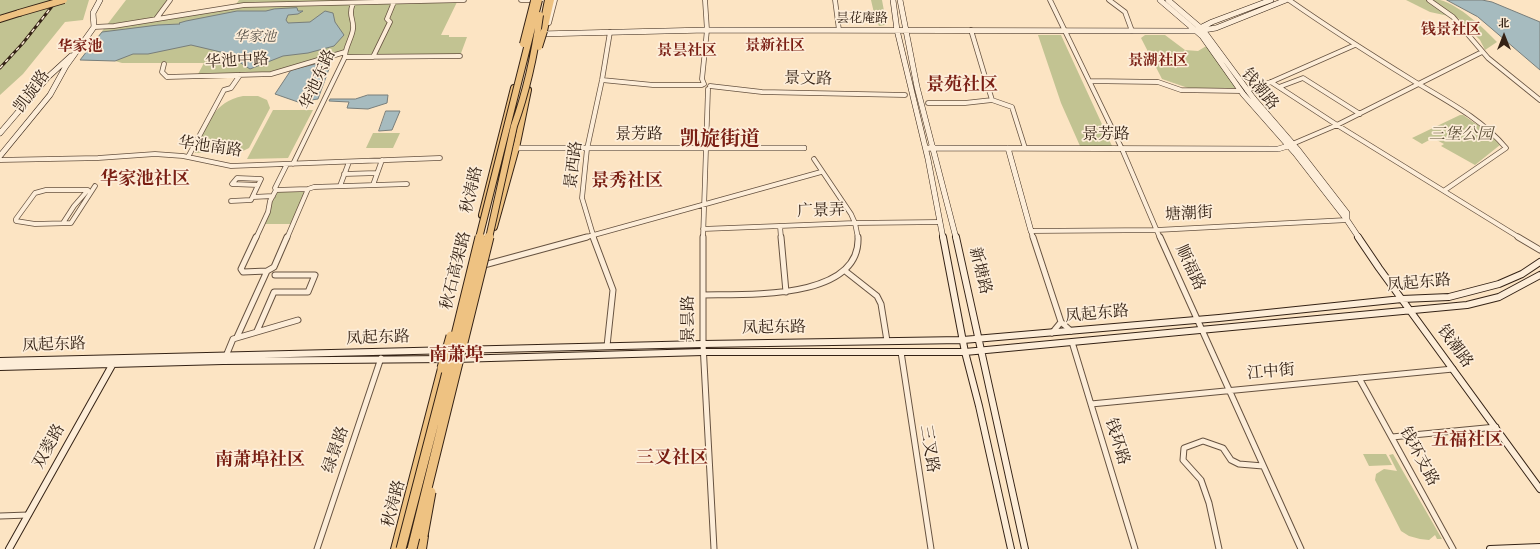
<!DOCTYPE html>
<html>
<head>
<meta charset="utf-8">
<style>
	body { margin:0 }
	#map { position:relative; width:1540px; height:549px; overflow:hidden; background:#fce4c3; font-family:"IM FELL English","Noto Serif SC",serif }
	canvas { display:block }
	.north { position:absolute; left:1484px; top:16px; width:40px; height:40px; -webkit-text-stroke:3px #fdedd8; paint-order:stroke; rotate:0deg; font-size:11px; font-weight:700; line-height:16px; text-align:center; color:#342215 }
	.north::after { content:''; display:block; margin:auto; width:14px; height:18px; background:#342215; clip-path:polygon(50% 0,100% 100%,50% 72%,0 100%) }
</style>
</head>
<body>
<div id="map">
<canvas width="1540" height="549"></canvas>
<div class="north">北</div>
</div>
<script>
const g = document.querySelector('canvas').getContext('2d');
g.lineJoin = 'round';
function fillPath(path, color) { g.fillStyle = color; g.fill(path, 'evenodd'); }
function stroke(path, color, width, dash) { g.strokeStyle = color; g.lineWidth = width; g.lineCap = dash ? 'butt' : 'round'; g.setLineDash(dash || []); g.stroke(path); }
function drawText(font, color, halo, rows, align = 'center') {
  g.font = font + ' "IM FELL English","Noto Serif SC",serif'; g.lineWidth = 3.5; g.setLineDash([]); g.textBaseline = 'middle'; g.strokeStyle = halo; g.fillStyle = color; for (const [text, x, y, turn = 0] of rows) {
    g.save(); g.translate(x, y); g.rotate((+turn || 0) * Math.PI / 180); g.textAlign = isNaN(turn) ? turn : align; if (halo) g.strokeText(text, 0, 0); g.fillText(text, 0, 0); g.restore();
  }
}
const green = new Path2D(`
	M0 0H89L83 20 65 22 23 74 0 95Z
	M126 0H170L157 18 235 6 239 0H458L441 35H449V37H467L460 56 345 57V53L271 74 197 76 204 63H122L115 61 80 60Z
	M871 0H882L886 22 885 25 879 26 874 13Z
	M1406 0C1416 0 1430 0 1440 0 1458 4 1485 29 1497 42L1485 50 1480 40 1458 18 1430 12Z
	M1038 35H1061L1112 146H1080L1061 103Z
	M1145 35H1165L1185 50 1198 51 1208 45 1238 89H1191L1162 79 1141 38Z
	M243 96H258L267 100 270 108 249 148 243 151 195 153V149C208 124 213 102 243 96Z
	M273 110H313L288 158 247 159Z
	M1460 115H1463C1475 124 1492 132 1500 145L1475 165 1441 146 1444 144 1433 138 1422 144 1412 138Z
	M373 133H400L393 148H366Z
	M308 189 293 224H262L276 190Z
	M1363 454H1386L1392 465 1369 466Z
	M1393 454 1442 539H1437L1435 535 1429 540 1420 539 1409 536 1401 531 1375 480 1376 474 1384 469 1397 471 1389 455Z`);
const water = new Path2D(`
	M1447 0H1482L1492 2 1540 22V70L1478 17Z
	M297 8 298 11H303L298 14 288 15 286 20 288 23 310 22 325 11 333 13 335 22 344 35 334 46 308 53 283 56 250 69 225 53 191 45 148 54H133L115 61 80 60 102 32 158 25 180 24 179 23 186 21 237 11H266L274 9Z
	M321 63 330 66 318 99 298 102 275 94 291 70Z
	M368 95H388L387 103 368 109 347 108 349 102 329 101 330 99H355Z
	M386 111H400L392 130 379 131Z`);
const streetFar1 = new Path2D(`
	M521 0H531
	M835 0 839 30
	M1050 0 1122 149 1160 238
	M1109 0 1125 12 1132 31
	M1289 0C1329 28 1370 54 1412 80 1445 100 1481 118 1506 148L1445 190
	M1429 0 1453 17 1488 58 1540 100
	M156 19 170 0
	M549 23 555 0
	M94 27 114 26 244 5 464 0
	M971 30 992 100
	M345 57 460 56
	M373 57 390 22 387 19 394 2
	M164 64 162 72 167 77 271 74 345 52
	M602 80 653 85H702
	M1090 81 1158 82 1181 90 1241 91
	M1271 82 1337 125 1520 238
	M704 84 702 79 707 30 705 0
	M710 86 762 92 905 95
	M1279 87 1303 78 1360 114
	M1247 90 1271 82 1355 45
	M928 103H965L992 100 1012 107 1025 148
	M1290 145 1337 125 1482 52
	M188 157 224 90 231 88 240 75
	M814 159 851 214 855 223 858 238
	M0 160 98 158 155 154 183 156 231 166 440 158
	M293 164 345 57C345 47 352 38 353 29 354 18 348 17 353 3
	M344 174 377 173
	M373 185 382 160
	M340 186 349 162
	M276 190 275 188 287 164
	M253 197 273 196
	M231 201 251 200 261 179 237 178 232 184 258 185
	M63 223 74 206 88 190H46L35 193 16 219V221L35 224 71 223 95 186
	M780 226 781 238
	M703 229 855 223 940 222
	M256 238 268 212 270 201 276 190 308 189 314 187 407 184
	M287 238 308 189
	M583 238 821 172
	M594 238 582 198 587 149 602 80 610 32
	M703 238 708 89
	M1033 238 1031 231 1157 230 1347 220`);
const street = new Path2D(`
	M256 237 241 269 243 272 267 271
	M593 237 613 290 607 346
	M703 237V344L714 549
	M781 237 786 292
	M1033 237 1061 322 1071 331
	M1160 237 1301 549
	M1518 237 1540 250
	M484 265 587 237
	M844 270 877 296 881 304 887 341
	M703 295C744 294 861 301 858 237
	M257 331 274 292H308L315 275H275
	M1052 333 1061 322
	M237 337 267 271 274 267 287 237
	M1072 342 1135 549
	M901 352 931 549
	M226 356 233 339 298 320
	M1359 378 1453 549
	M1091 404 1453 369
	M1392 437 1496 427
	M0 516 28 515
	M317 549 381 358
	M1219 549 1209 503 1201 480 1183 460 1184 448 1203 441 1223 448 1231 460 1239 464 1263 466`);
const secondaryFar1 = new Path2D(`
	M893 0 897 30 928 159 943 238
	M900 0 917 87 956 238
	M1160 0 1202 36 1243 94 1295 153 1347 220 1359 238
	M1168 0 1203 30 1254 99 1299 151 1347 213V220
	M1198 29 1212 22 1271 0
	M539 34 707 30 1197 31 1216 28 1286 0
	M0 133 48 77 71 56
	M504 148H804
	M928 148 1278 149 1288 146
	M1008 148 1031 231
	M0 156 50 95 66 66 94 27 93 13 100 0`);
const secondary = new Path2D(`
	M943 237 965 352 979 406 1011 549
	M956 237 1025 549
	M1358 237 1379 268 1540 489
	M455 359 703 352H965L1467 305 1499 297 1540 275
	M0 361 703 344 963 340 1219 318 1402 299 1449 297 1499 284 1522 274 1540 262
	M0 367 223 361 446 359
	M9 549 115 360
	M1490 549 1540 547`);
const primary = new Path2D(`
	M0 19 19 13
	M541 35 548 0
	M482 215 514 88
	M494 227 516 148 528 90`);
const highway = new Path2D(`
	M548 0H554L547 31 544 33 541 31Z
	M442 364 445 365 446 368 401 549H391L438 368 439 365Z
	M423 531 427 533 428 536 426 549H416L419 533Z`);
const rail = new Path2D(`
	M0 68 23 43 57 0`);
const primaryBridge = new Path2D(`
	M19 13 64 0`);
const highwayBridgeFar1 = new Path2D(`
	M523 44 534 1
	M539 47 544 31
	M479 238 539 0
	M489 238 514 126C527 90 535 52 540 15`);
const highwayBridge = new Path2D(`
	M442 368 451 336
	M423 536 431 492
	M401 549 445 380 480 237
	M412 549 489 237`);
const farStreetnames = [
	["昙花庵路",862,19]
];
const farWaternames = [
	["华家池",255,38]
];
const farQuarternames = [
	["钱景社区",1451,31],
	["景新社区",775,47],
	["华家池",80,48],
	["景昙社区",687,52],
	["景湖社区",1158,62]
];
const streetNames = [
	["华池中路",237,62,-3],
	["华池东路",319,80,-66],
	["景文路",808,80,1],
	["钱潮路",1259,90,51],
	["凯旋路",33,92,-54],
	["景芳路",639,136],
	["景芳路",1106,136],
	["华池南路",210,148,8],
	["景西路",575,165,-83],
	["秋涛路",473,190,-77],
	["广景弄",821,212,-2],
	["塘潮街",1189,215,-3],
	["顺福路",1189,268,65],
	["秋石高架路",457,271,-76],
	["新塘路",979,271,76],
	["凤起东路",1419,284,-5],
	["凤起东路",1097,315,-5],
	["景昙路",690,319,-90],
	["凤起东路",774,329,-1],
	["凤起东路",378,339,-2],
	["凤起东路",54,346,-2],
	["钱潮路",1454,347,54],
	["江中街",1271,373,-5],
	["钱环路",1116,442,73],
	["双菱路",50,447,-61],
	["三叉路",928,449,81],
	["绿景路",337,450,-71],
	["钱环支路",1418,457,62],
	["秋涛路",395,504,-75]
];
const parkNames = [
	["三堡公园",1461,136]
];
const quarterNames = [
	["景苑社区",962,86],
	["华家池社区",145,180],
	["景秀社区",627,182],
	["南萧埠",456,356],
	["五福社区",1467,441],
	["三叉社区",672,459],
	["南萧埠社区",260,461]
];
const districtNames = [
	["凯旋街道",720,141]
];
fillPath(green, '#c2c392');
fillPath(water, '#a6bbbf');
stroke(water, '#787e7b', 1);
stroke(streetFar1, '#665240', 5.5);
stroke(street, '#665240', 7);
stroke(secondaryFar1, '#342215', 6);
stroke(secondary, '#342215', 8);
stroke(primary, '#342215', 8);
stroke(highway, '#342215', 2);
stroke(streetFar1, '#fdedd8', 4);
stroke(street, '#fdedd8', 5);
stroke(secondaryFar1, '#fdedd8', 5);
stroke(secondary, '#fdedd8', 6);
stroke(primary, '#eec282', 6);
fillPath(highway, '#eec282');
stroke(rail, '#342215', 3);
stroke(rail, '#fdedd8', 1.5, [4]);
stroke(primaryBridge, '#342215', 8, []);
stroke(highwayBridgeFar1, '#342215', 8, []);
stroke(highwayBridge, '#342215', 11, []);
stroke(primaryBridge, '#eec282', 6);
stroke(highwayBridgeFar1, '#eec282', 6);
stroke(highwayBridge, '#eec282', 9);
drawText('13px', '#342215', '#fdedd8', farStreetnames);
drawText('italic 14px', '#565048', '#fdedd8', farWaternames);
drawText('bold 15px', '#7a1f14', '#fdedd8', farQuarternames);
drawText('16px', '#342215', '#fdedd8', streetNames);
drawText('italic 16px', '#5f523a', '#fdedd8', parkNames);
drawText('bold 18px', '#7a1f14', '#fdedd8', quarterNames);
drawText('bold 20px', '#7a1f14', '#fdedd8', districtNames);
</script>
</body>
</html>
